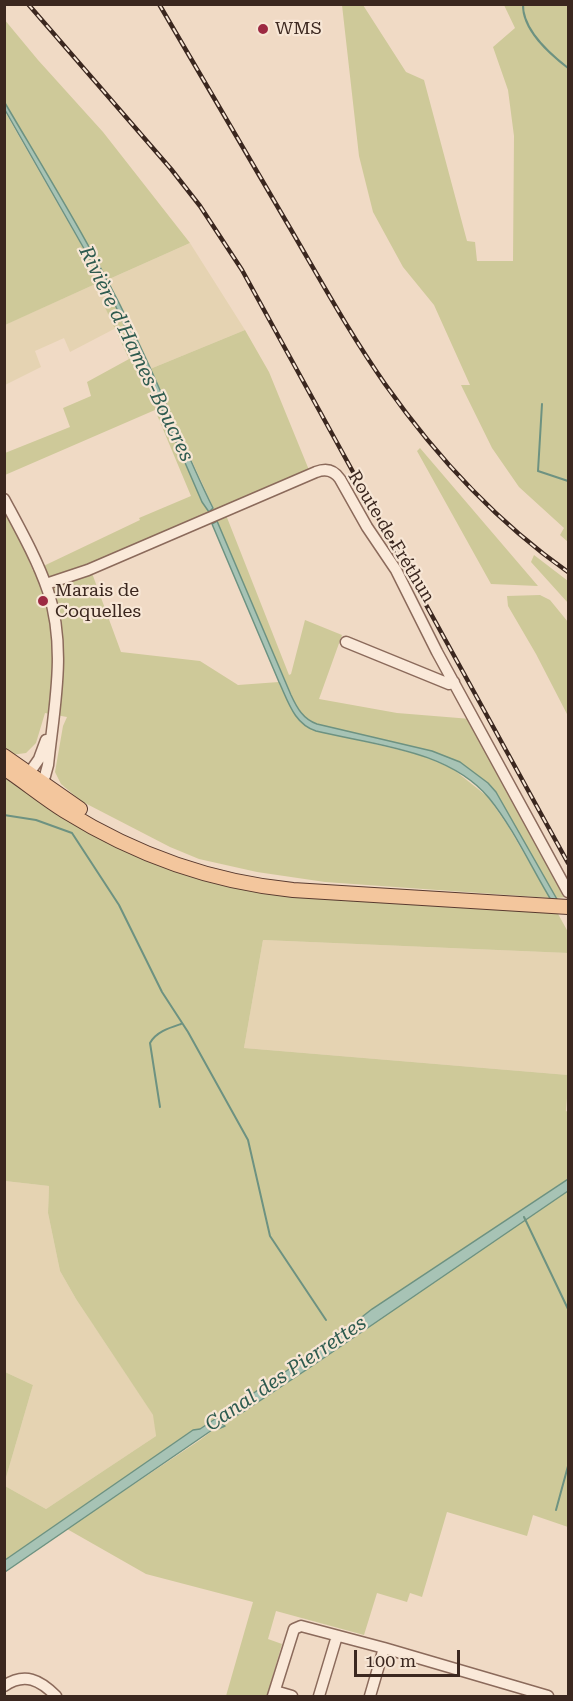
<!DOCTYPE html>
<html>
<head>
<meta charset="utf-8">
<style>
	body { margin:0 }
	#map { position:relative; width:573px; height:1701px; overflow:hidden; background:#f0dac5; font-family:"Roboto Serif",serif }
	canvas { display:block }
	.frame { position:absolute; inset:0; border:6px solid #3b271f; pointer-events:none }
	.scale { position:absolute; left:354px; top:1650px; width:106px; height:27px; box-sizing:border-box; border:3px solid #3b271f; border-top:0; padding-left:8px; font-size:18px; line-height:21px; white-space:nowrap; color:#3b271f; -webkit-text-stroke:4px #f7e6d5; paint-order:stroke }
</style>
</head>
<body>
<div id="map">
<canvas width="573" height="1701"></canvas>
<div class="frame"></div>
<div class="scale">100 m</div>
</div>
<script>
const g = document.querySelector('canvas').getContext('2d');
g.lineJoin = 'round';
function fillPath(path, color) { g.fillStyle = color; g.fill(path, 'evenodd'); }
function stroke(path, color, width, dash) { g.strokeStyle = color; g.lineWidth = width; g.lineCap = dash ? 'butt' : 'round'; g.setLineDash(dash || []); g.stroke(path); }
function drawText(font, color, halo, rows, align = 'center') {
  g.font = font + ' "Roboto Serif",serif'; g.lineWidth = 4.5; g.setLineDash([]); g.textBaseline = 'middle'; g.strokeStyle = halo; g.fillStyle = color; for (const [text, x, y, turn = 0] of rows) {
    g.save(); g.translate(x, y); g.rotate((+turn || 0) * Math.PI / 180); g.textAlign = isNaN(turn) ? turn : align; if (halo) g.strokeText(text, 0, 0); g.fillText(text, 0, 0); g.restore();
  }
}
const farmland = new Path2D(`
	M190 243 245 330 150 369 132 327 107 280Z
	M102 281 111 296 102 301 116 328 70 352 64 338 35 351 41 367 5 385 4 325Z
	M263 940 568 953V1075L244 1048Z
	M5 1181 49 1186 48 1213 60 1271 76 1299 154 1416 156 1436 46 1509 5 1486V1481L33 1385 5 1372Z`);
const green = new Path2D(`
	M342 5H363L406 72 424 80 467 241 475 242 477 261H513L514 136 508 90 493 47 515 28 504 5H568V542L560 535 564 528 519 487 492 448 461 385H470L434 305 403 267 373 212 359 156Z
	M4 19 38 60 103 132 190 243 107 280 66 207 5 103Z
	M4 110 102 281 5 325H4Z
	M111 296 148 377 202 502 209 511 213 507 150 369 245 330 269 372 309 470 89 565 121 652 200 661 238 685 279 682 295 715 298 719 311 729 421 755 453 769 488 797 508 826 550 898 325 882 257 872 199 859 170 847 81 801 61 784 55 772 63 726 67 717 45 713 36 743 26 753 11 755 5 751 4 510 18 534 33 571 140 520 139 518 191 496 155 410 5 475V453L70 427 63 408 91 396 87 382 129 359 102 301Z
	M420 448 538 586 491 584 417 451Z
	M226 515 289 675 291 674 305 620 342 635 319 699 397 713 471 719 566 897 556 898 496 792 488 783 460 762 432 751 317 724C303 719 297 708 291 694L217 521Z
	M534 555 568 581V603L531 562Z
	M540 595 550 600 568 622V716L536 654 508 606 507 596Z
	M5 775 79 825 266 893 321 899 510 911 557 912 568 932V953L263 940 244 1048 568 1075V1097L567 1098 566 1111 568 1112V1179L372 1309 334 1339 199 1429 193 1430 5 1560V1486L46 1509 156 1436 153 1415 76 1299 60 1271 48 1213 49 1186 5 1181Z
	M568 1191V1527L533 1515 527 1536 447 1512 422 1597 410 1593 407 1602 377 1593 364 1635 276 1611 268 1639 282 1644 267 1696H226L253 1602 146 1574 67 1529 200 1440 221 1424 246 1410Z
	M5 1372 33 1385 5 1481Z`);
const water = new Path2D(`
	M5 103C48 176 93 249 130 325 160 385 183 448 213 508L209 512 202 502 148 377 111 296 5 110Z
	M217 521 291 695C297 708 303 719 317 724L432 751 460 762 488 783 496 792 558 901 551 900C531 867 514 829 489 798 449 750 374 745 316 731 294 724 288 701 279 682L212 524Z
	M568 1179V1191L309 1368 246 1410 222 1424 225 1426 218 1429 215 1428 5 1572V1560L193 1430 200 1429 334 1339 372 1309Z`);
const stream = new Path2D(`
	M523 4C522 30 550 54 568 68
	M542 404 538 471 568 481
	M4 815 36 820 72 833 119 905 162 992 188 1032 248 1140 270 1236 326 1320
	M160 1107 150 1043C156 1032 169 1028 181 1024
	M524 1217 568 1309
	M556 1510 568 1466`);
const minor = new Path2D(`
	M4 499C20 529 37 559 48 591 67 648 54 707 48 765L45 776 38 787
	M46 584 88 570 316 472C326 468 334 470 340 479L367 527 396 570 437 652 568 892
	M346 642 449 684 454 682
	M25 779 39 759 46 740
	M4 1686C25 1672 40 1680 56 1696
	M275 1691 292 1696
	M273 1696 294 1629 301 1626 384 1648 548 1696
	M319 1696 337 1636
	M370 1696 384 1648`);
const major = new Path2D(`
	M4 756 80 809
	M4 768C25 782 44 798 65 811 134 854 212 882 293 890L568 907`);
const rail = new Path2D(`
	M28 4 171 169 200 206 242 270 568 863
	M159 4C203 79 247 154 290 228 321 281 350 334 385 384 435 455 497 522 568 572`);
const markers = [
	[263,29,6,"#9c2942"],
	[43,601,6,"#9c2942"]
];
const poiNames = [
	["WMS",275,29],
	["Marais de",55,591],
	["Coquelles",55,612]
];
const streetNames = [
	["Route de Fréthun",391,537,59]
];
const waterNames = [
	["Rivière d'Hames-Boucres",136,354,64],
	["Canal des Pierrettes",286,1374,-34]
];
fillPath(farmland, '#e5d3b2');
fillPath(green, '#cec999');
fillPath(water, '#a7c3b5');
stroke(water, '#6d9281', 1.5);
stroke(stream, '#6d9281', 2);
stroke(minor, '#8b6a5b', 13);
stroke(major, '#593a2f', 16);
stroke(minor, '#fae9d9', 10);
stroke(major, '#f3c69d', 14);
stroke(rail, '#3b271f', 4.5);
stroke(rail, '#f7e6d5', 2, [7]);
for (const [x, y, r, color] of markers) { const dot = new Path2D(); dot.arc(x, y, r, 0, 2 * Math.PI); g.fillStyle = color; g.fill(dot); stroke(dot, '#f7e6d5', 2); }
drawText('18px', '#3b271f', '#f7e6d5', poiNames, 'left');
drawText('18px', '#3b271f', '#f7e6d5', streetNames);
drawText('italic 20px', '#2e5b4f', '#f7e6d5', waterNames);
</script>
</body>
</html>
